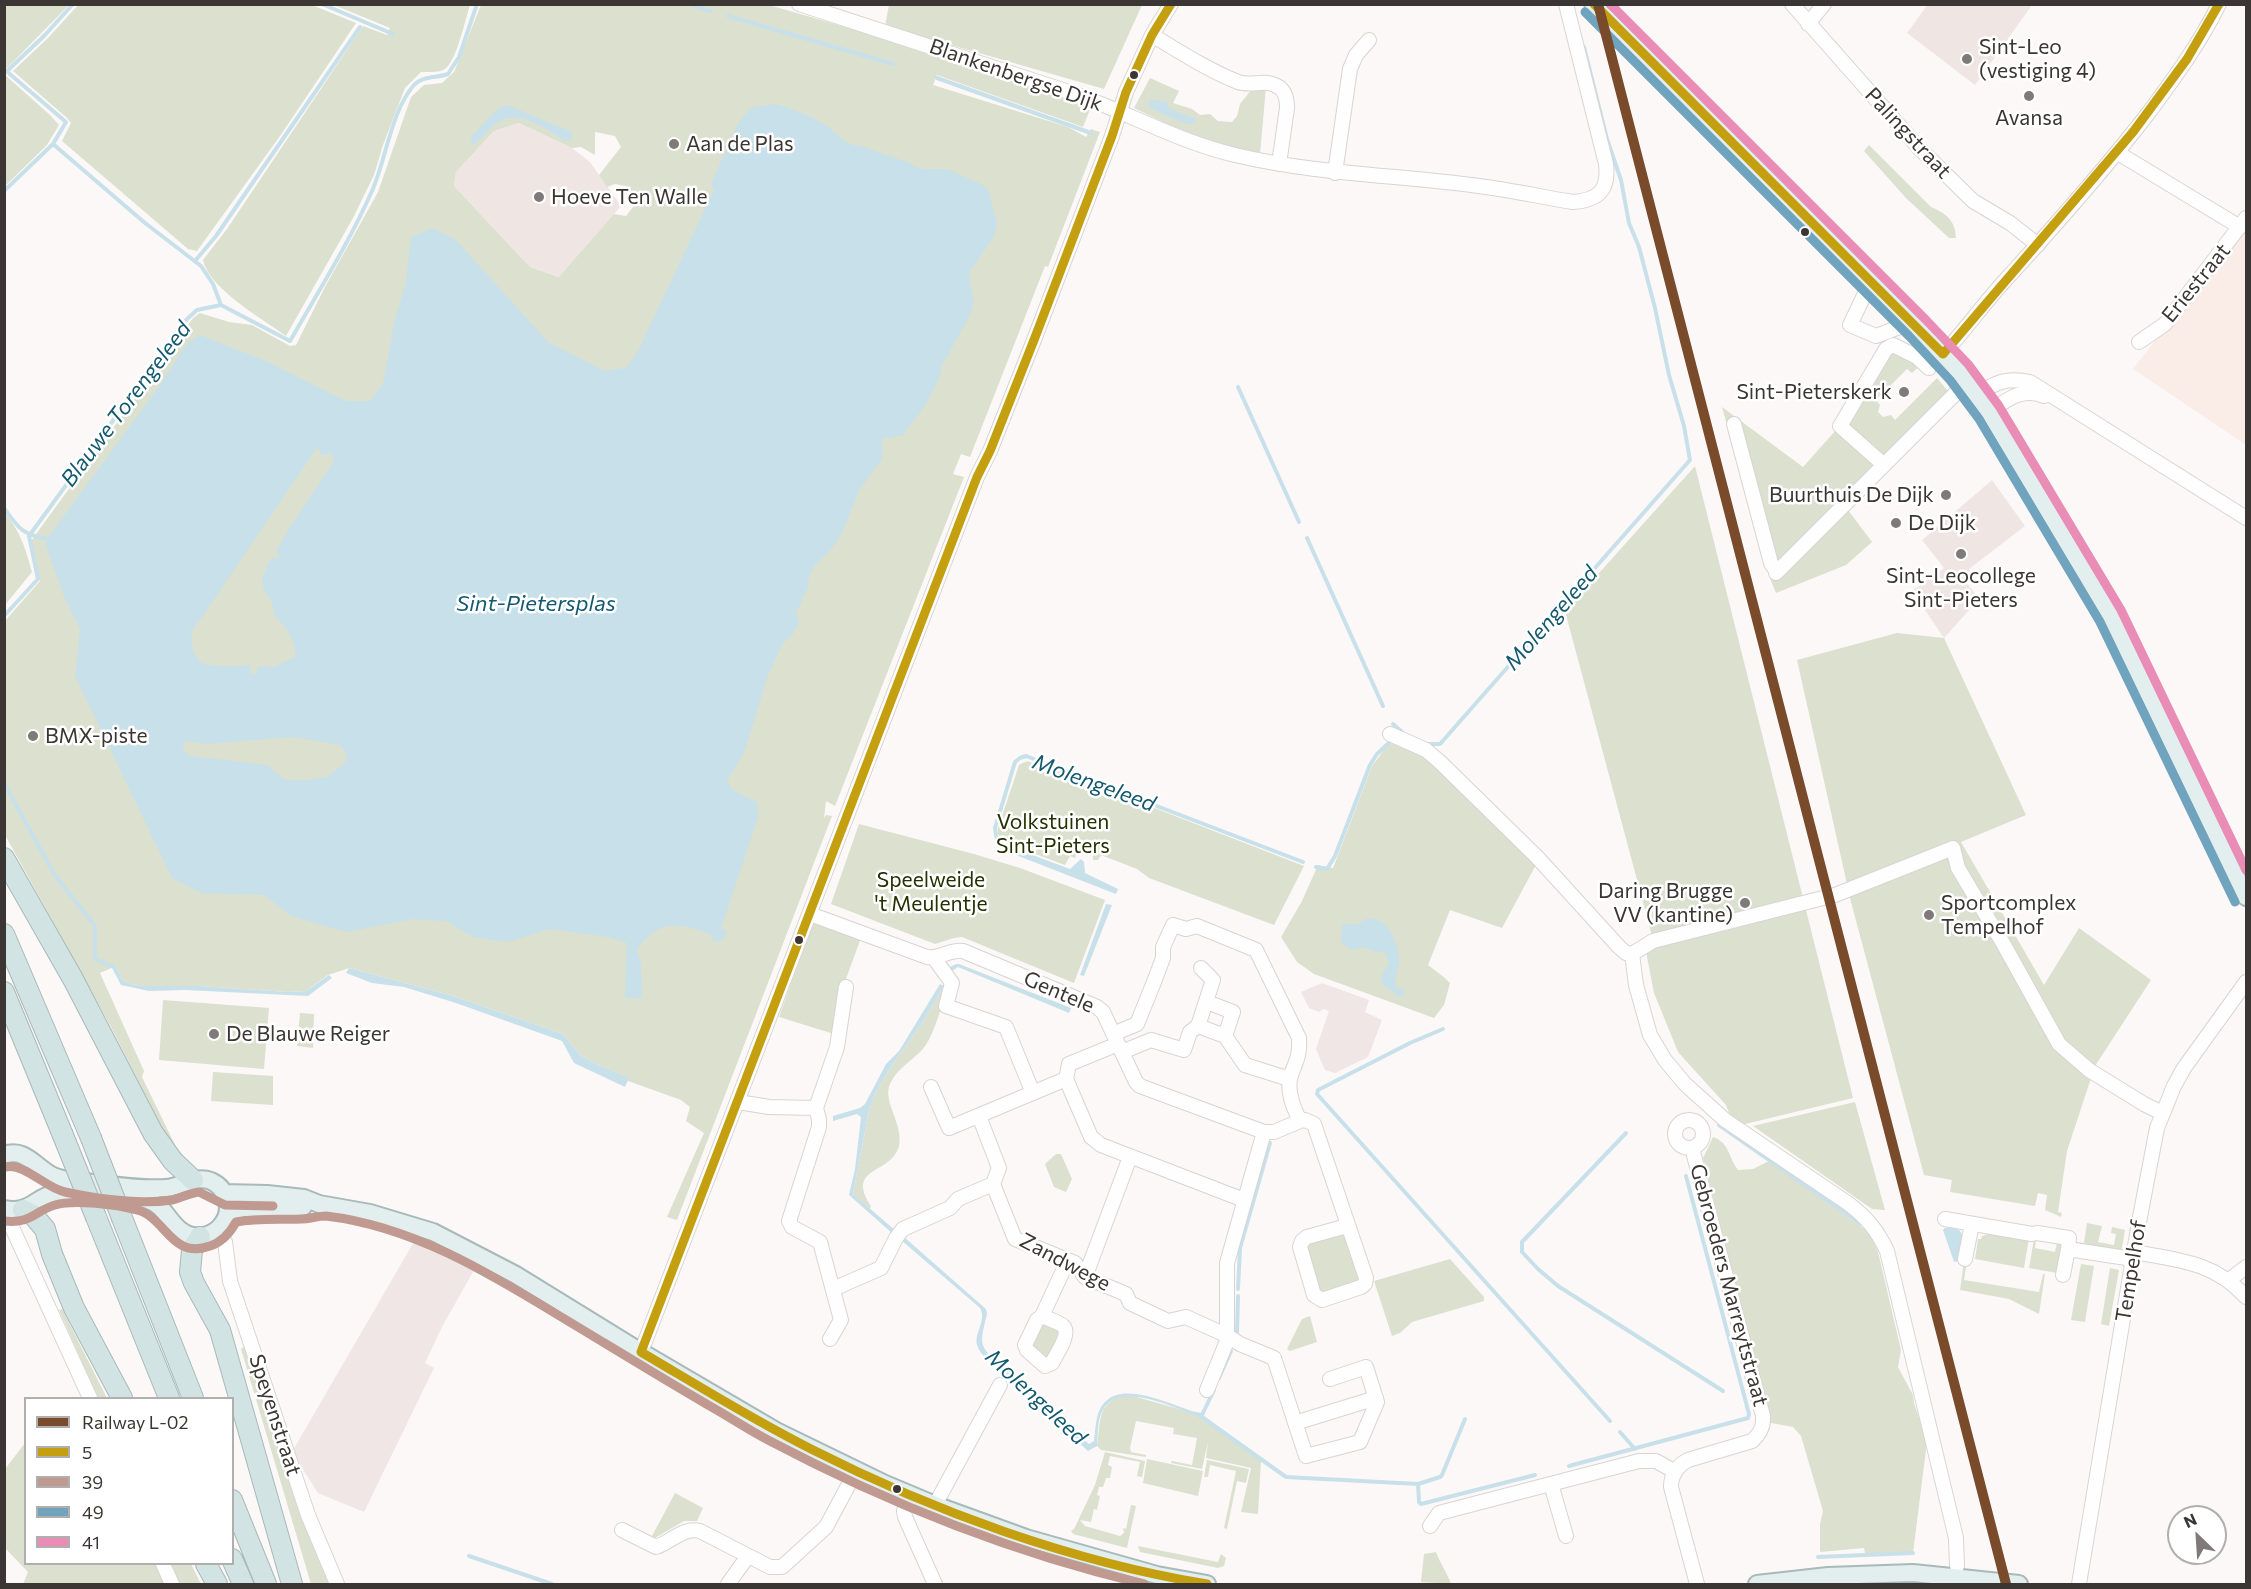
<!DOCTYPE html>
<html>
<head>
<meta charset="utf-8">
<style>
	body { margin:0 }
	#map { position:relative; width:2251px; height:1589px; overflow:hidden; background:#fcf8f7; font-family:Commissioner,sans-serif }
	canvas { display:block }
	.frame { position:absolute; inset:0; border:6px solid #3b3634; pointer-events:none }
	.legend { position:absolute; left:24px; top:1397px; width:210px; height:168px; box-sizing:border-box; background:#fff; border:2px solid #b1afae; margin:0; padding:8px 10px; list-style:none; font-size:18px; color:#3b3634 }
	.legend li { display:flex; align-items:center; gap:12px; height:30px }
	.legend b { width:30px; border:2px solid #b1afae }
	.north { position:absolute; left:2167px; top:1505px; width:60px; height:60px; box-sizing:border-box; background:#fff; border:2px solid #b1afae; border-radius:50%; rotate:335deg; font-size:16px; font-weight:700; line-height:24px; text-align:center; color:#3b3634 }
	.north::after { content:''; display:block; margin:auto; width:21px; height:27px; background:#7f7a78; clip-path:polygon(50% 0,100% 100%,50% 72%,0 100%) }
</style>
</head>
<body>
<div id="map">
<canvas width="2251" height="1589"></canvas>
<div class="frame"></div>
<ul class="legend">
<li><b style="height:8px;background:#7a4b2a"></b>Railway L-02</li>
<li><b style="height:8px;background:#c49f10"></b>5</li>
<li><b style="height:8px;background:#c09a90"></b>39</li>
<li><b style="height:8px;background:#70a3bd"></b>49</li>
<li><b style="height:8px;background:#e98cb6"></b>41</li>
</ul>
<div class="north">N</div>
</div>
<script>
const g = document.querySelector('canvas').getContext('2d');
g.lineJoin = 'round';
function fillPath(path, color) { g.fillStyle = color; g.fill(path, 'evenodd'); }
function stroke(path, color, width, dash) { g.strokeStyle = color; g.lineWidth = width; g.lineCap = dash ? 'butt' : 'round'; g.setLineDash(dash || []); g.stroke(path); }
function drawText(font, color, halo, rows, align = 'center') {
  g.font = font + ' Commissioner,sans-serif'; g.lineWidth = 5; g.setLineDash([]); g.textBaseline = 'middle'; g.strokeStyle = halo; g.fillStyle = color; for (const [text, x, y, turn = 0] of rows) {
    g.save(); g.translate(x, y); g.rotate((+turn || 0) * Math.PI / 180); g.textAlign = isNaN(turn) ? turn : align; if (halo) g.strokeText(text, 0, 0); g.fillText(text, 0, 0); g.restore();
  }
}
const built = new Path2D(`
	M2246 224V445L2133 369Z`);
const industrial = new Path2D(`
	M1322 983 1369 1000 1365 1012 1382 1020 1368 1057 1335 1073 1325 1070 1316 1049 1329 1011 1324 1009 1319 1012 1309 1008 1301 992Z
	M415 1240 474 1270 442 1327 425 1363 434 1368 364 1512 318 1493 292 1452Z`);
const education = new Path2D(`
	M1928 4H2032V5L1975 85 1907 33Z
	M519 123 572 148 590 162 621 206 560 277 530 267 454 186 456 172 494 131Z
	M1992 480 2025 526 1969 569 1971 574 1964 579 1979 599 1944 638 1912 591 1944 568 1922 540Z`);
const green = new Path2D(`
	M5 4H69V5L7 68 4 65Z
	M79 4 312 5 356 23 280 136 197 251 188 249 62 141 71 123 67 118 13 71 48 38Z
	M334 5H470C465 20 457 60 445 69 439 73 428 72 421 72L405 88 383 145 374 175 353 218 286 336C263 319 209 289 203 260L227 229 363 26 387 35 390 28Z
	M481 5H769L942 55 1091 107 1083 127 937 75 933 85 1068 127 1086 137 1091 129 1100 132 1048 267 1045 266 970 457 961 454 953 474 964 477 835 806 826 801 824 818 826 815 832 816 677 1220 667 1217 704 1133 686 1121 690 1107 681 1100 628 1081V1078L598 1065 580 1055 563 1034 450 995 349 968 328 975 306 991 288 992 199 986H138L123 981 116 966 100 973 144 1071 142 1077 177 1149 164 1132 110 1025 5 835 4 622 40 581 31 541 193 318 200 313 229 322 252 325 290 346 296 345 325 287 378 192 411 97 424 85 442 83 454 72ZM519 123 572 148 581 147 595 155V132L615 136 621 147 599 175 607 187 615 184 625 186 632 195 633 207 626 216 614 214 559 277 530 267 454 186 456 172 494 131Z
	M889 5H1142L1104 89 885 26Z
	M5 75 50 115 59 125 47 145 5 186Z
	M1150 78 1179 91 1173 103 1192 109 1200 115 1210 114 1218 121 1232 122 1237 116 1240 104 1252 89 1266 87 1260 154 1192 136 1134 108Z
	M1869 145 1931 207C1947 214 1955 220 1956 238H1949L1906 198 1864 151Z
	M1880 347 1922 364 1912 373 1907 369 1876 400 1880 405 1878 412 1883 417 1891 415 1895 420 1937 378 1954 398 1848 510 1872 542 1846 565 1776 593 1769 576 1722 407 1803 467 1836 430 1833 427Z
	M1695 466 1853 1098 1737 1126 1733 1123 1726 1105 1678 1052 1654 993 1646 952 1655 947 1565 611Z
	M5 513C21 533 25 547 32 572L5 605Z
	M1897 633 1944 638 2026 815 1961 842 2044 985 2079 928 2151 980 2095 1066 2067 1151 2058 1212 2062 1213 2061 1217 2045 1210 2047 1195 2038 1193 2035 1206 1950 1192 1952 1180 1924 1175 1851 902 1797 660Z
	M1395 742 1423 752 1537 863 1502 928 1450 910 1428 965 1445 978 1450 983 1444 1005 1434 1018 1314 974 1297 962 1281 937 1302 901 1318 865 1333 868 1372 766 1387 746Z
	M1027 761 1067 774 1304 866 1274 925 1149 878 1137 869 1101 855 1098 860H1093V855L1078 850 1075 858 1070 856 1065 865 1005 843 998 834V828L1019 765Z
	M859 824 974 854 1020 868 1105 900 1074 983 962 937 954 938 935 944 831 904Z
	M815 923 861 938 843 987 838 990 834 1034 779 1017 812 924Z
	M944 986H946L941 999 943 1004C937 1019 932 1039 922 1050 911 1061 896 1070 890 1084 882 1101 904 1125 899 1146 891 1175 845 1166 871 1206L870 1209 853 1194 869 1110 875 1094 890 1068 924 1020Z
	M163 1000 269 1008 264 1069 159 1060Z
	M300 1013 314 1014 313 1048 297 1046Z
	M213 1072 273 1076V1105L211 1101Z
	M1855 1102 1885 1210 1872 1209 1753 1126Z
	M1713 1137C1730 1143 1728 1157 1738 1170L1753 1169 1769 1161 1870 1233 1878 1252 1901 1350 1898 1367 1913 1395 1914 1403 1927 1442 1913 1553 1865 1554 1864 1548 1820 1552V1524L1823 1511 1801 1436 1793 1427 1771 1423 1703 1158Z
	M1056 1154H1061L1072 1179 1066 1192 1054 1187 1045 1164Z
	M2087 1223 2102 1226 2098 1242 2114 1245 2116 1234 2111 1233 2112 1227 2125 1230 2121 1253 2077 1246 2074 1242 2084 1243Z
	M1343 1231 1360 1279 1356 1284 1321 1294 1317 1292 1304 1244Z
	M1994 1233 2029 1238 2024 1268 1975 1259 1978 1239H1981L1982 1236 1988 1234 1993 1235Z
	M2034 1239H2036L2035 1248 2055 1252 2057 1242 2062 1243 2057 1273 2029 1268Z
	M1450 1259 1484 1297V1301L1412 1322 1400 1333 1392 1336 1374 1281Z
	M1964 1261H1967L1964 1280 2039 1292 2043 1274H2045L2039 1314 2009 1299 1960 1290Z
	M2081 1264 2094 1266 2085 1322 2071 1320Z
	M2110 1268 2119 1270 2109 1326 2101 1324Z
	M62 1309 107 1398H98L59 1310Z
	M1310 1316 1317 1342 1290 1351 1287 1349 1302 1319Z
	M1044 1322 1060 1330 1050 1359 1045 1361 1031 1344 1038 1326Z
	M245 1346 293 1491 329 1584H311L241 1349Z
	M1124 1395 1133 1396 1204 1416 1261 1460 1258 1514 1241 1512 1251 1468 1206 1458 1208 1442 1202 1469 1171 1463 1172 1461 1192 1465 1197 1438 1173 1434 1174 1428 1136 1421 1130 1448 1131 1452 1146 1455V1457L1101 1450 1097 1446C1101 1422 1096 1404 1124 1395Z
	M25 1443 26 1564H155L164 1584H23L28 1572 5 1548V1469Z
	M1105 1452 1145 1461 1142 1477 1137 1476 1140 1462 1110 1456 1108 1465 1112 1467 1110 1478H1106L1103 1487H1099L1097 1495 1100 1496 1097 1510 1094 1509 1091 1522 1080 1520 1085 1526 1120 1536 1124 1533 1123 1528 1126 1529 1131 1505 1136 1506 1127 1548 1073 1534 1071 1531 1074 1529 1095 1485Z
	M1147 1459 1203 1471 1198 1496 1143 1483Z
	M1207 1460 1249 1469 1246 1483 1237 1481 1227 1529 1224 1528 1236 1471 1210 1465 1208 1477H1204Z
	M675 1493 703 1508 697 1521H684L655 1538 652 1536Z
	M1138 1546 1218 1562 1221 1554 1226 1558 1224 1566 1218 1568 1140 1552Z
	M1436 1552C1439 1561 1450 1578 1451 1584L1421 1582 1424 1554Z
	M170 1564H191L201 1584H179Z`);
const water = new Path2D(`
	M1149 100 1167 101 1168 107C1175 112 1189 116 1197 118L1192 124C1181 123 1158 113 1149 106Z
	M775 104C792 108 808 115 824 124 836 131 844 146 860 146L910 163 915 167 923 169H947L983 185 989 192 997 224 994 236 971 270 969 279 974 299 971 313 941 367 940 377 924 407 903 435 882 439V459L860 489 841 535 829 552 814 566 808 579 809 585 796 613 799 623 793 634 783 643 768 675 744 753 727 781 732 790 757 802 758 817 721 928 727 931 724 939 717 942 713 940 710 934C677 922 660 919 637 949L641 964 642 998H625L627 943 609 937 549 929 508 942 473 937 446 921 412 919 347 932 291 916 264 895 201 893 172 878 75 676 80 629 65 599 46 546 47 539 153 395 187 344 200 335 268 362 346 401H370L383 384 394 324 406 281 411 237 432 228 455 239 548 342 604 371 626 368 638 351 714 190 711 184 738 124 750 108ZM316 449 320 450 321 455 331 453 334 461 288 530 276 552 279 554V558H271L262 579 264 590 272 602 275 617C285 624 298 644 295 657L274 667 258 666 257 674 250 673 251 665C234 666 218 668 201 663L193 651 191 633ZM294 737 340 745 347 755 345 763 327 777 307 780H287L277 774 267 765 190 756 182 748 186 741 205 744Z
	M507 105 572 132V140L565 141C547 130 521 108 498 122 489 128 482 139 473 145L470 138 496 110Z
	M995 838 1003 844 1070 869 1081 859 1084 862 1085 873 1118 889 1116 894 1003 850 996 844Z
	M1106 904 1112 905 1084 976 1080 975Z
	M1368 918C1372 919 1379 920 1382 922 1393 930 1400 951 1399 963 1397 974 1394 974 1396 987L1403 990 1405 994 1400 997 1383 985 1381 977 1389 963 1385 952C1370 954 1368 943 1351 950L1340 941 1343 924H1357Z
	M956 964H959L1071 1008 1069 1013 958 967 952 971 948 968Z
	M116 966 123 981 138 986H199L288 992 306 991 329 975 332 978 308 996 185 990 149 991 121 985 112 968Z
	M349 968 450 995 563 1034 580 1055 598 1065 629 1078 625 1087 574 1063 562 1041 456 1003 404 987 372 983 346 973Z
	M940 984 944 986 924 1020 890 1068 875 1094 869 1110 853 1194 896 1231 893 1234 849 1195 855 1169 861 1117 857 1114 833 1121V1116L860 1108 865 1104 886 1064 899 1051Z
	M1955 1227C1968 1234 1961 1248 1959 1261L1954 1262 1943 1230 1945 1228Z
	M904 1237 986 1309 987 1314C978 1349 980 1346 1006 1370L1003 1373C995 1366 980 1356 977 1345 974 1332 987 1321 980 1308L901 1240Z
	M1013 1378 1089 1444 1094 1441C1096 1428 1095 1411 1106 1401 1125 1382 1170 1404 1192 1411 1197 1413 1201 1412 1205 1414L1202 1417C1177 1410 1120 1379 1103 1410 1097 1420 1098 1435 1097 1446L1088 1451 1011 1381Z`);
const stream = new Path2D(`
	M322 4 393 34
	M690 4 710 11
	M728 16 893 64
	M4 69 66 122 53 144 145 223 201 266 213 284 221 305
	M7 71 44 36 73 4
	M937 78 1091 133
	M4 191 53 144
	M195 261 216 236 360 27
	M1238 387 1299 522
	M4 508C19 529 22 534 47 539
	M1307 538 1383 706
	M4 616 38 579 29 536 187 319 197 310 221 305 290 341C318 292 349 243 372 191 386 160 391 111 414 85 422 76 437 78 448 74L459 57 477 4
	M1393 724 1403 733
	M1429 744H1440L1690 460 1684 426 1669 375 1655 308 1639 247 1629 223 1621 180 1607 139 1584 47
	M4 783 54 874 95 926V959L114 967
	M997 841 995 828 1015 762 1020 758 1026 756 1303 862
	M1316 867 1327 869 1335 856 1370 765 1377 754 1392 740
	M1443 1029 1410 1043 1318 1090 1317 1094 1610 1421
	M1719 1125 1861 1224
	M1626 1133 1522 1242V1252L1538 1269 1558 1286 1723 1391
	M1238 1289 1240 1248 1270 1143
	M1237 1333 1238 1296
	M1002 1369 1016 1383
	M1219 1378 1231 1351
	M1199 1415 1286 1477 1418 1484 1440 1477 1442 1475 1465 1419
	M1202 1415 1214 1390
	M1620 1432 1635 1449
	M1569 1466 1748 1418 1749 1414 1686 1176
	M1418 1484 1419 1502 1421 1504 1535 1475
	M469 1556 552 1584
	M1818 1557 1913 1553`);
const minor = new Path2D(`
	M799 4 1078 95C1130 114 1180 142 1235 155 1315 174 1397 175 1479 186 1510 190 1542 197 1573 202 1599 200 1609 190 1606 164L1566 4
	M1792 4 1919 148 1973 201 2010 223 2038 245
	M1808 24 1824 4
	M1152 35C1180 52 1208 70 1238 82 1251 87 1263 79 1275 85 1285 89 1287 98 1287 108L1279 164
	M2118 153 2240 227
	M1335 173 1350 69 1356 55 1369 40
	M1871 281 1850 325 1876 336 1913 322
	M2139 342 2165 324 2246 218
	M1943 354C1967 328 1987 299 2011 274 2059 221 2106 168 2150 111 2175 77 2200 43 2219 4
	M1976 395C1996 382 2007 377 2030 382L2246 518
	M1989 412C2007 400 2021 387 2044 396
	M1734 424 1771 563 1777 572
	M1884 465 1840 426 1886 349 1893 345 1917 357 1929 368
	M1776 573 1957 392
	M1390 734 1426 750 1440 762 1537 857 1619 947 1626 953 1632 954
	M810 914 927 957C940 959 950 949 963 951L1097 1007 1103 1012 1136 1082 1140 1086 1264 1132H1274L1300 1121
	M1632 954 1636 985 1650 1035 1665 1060 1685 1084 1725 1120 1849 1204C1867 1218 1877 1230 1887 1251L1956 1538 1957 1566
	M1632 954 1653 941 1835 895 1953 848 1958 868 2004 945 2059 1044 2089 1070 2144 1104 2162 1113
	M934 958 952 983 946 1006 1006 1027 1033 1093
	M1198 1026 1225 1036 1233 1012 1207 1002
	M1113 1034 1137 1024 1154 982 1163 958V947L1173 925 1186 929 1197 926 1256 950 1299 1038C1300 1055 1297 1059 1291 1075 1286 1090 1293 1107 1300 1121L1305 1120 1314 1124 1366 1278 1365 1284 1361 1287 1322 1300 1314 1295 1300 1247 1302 1241 1307 1237 1347 1226
	M1225 1036 1245 1065 1283 1077 1291 1076
	M1122 1052 1151 1040 1184 1050 1190 1032 1198 1026 1213 980 1201 968
	M1066 1079 1091 1137 1101 1145 1244 1200
	M931 1087 949 1128 1066 1079 1069 1064 1118 1044
	M738 1102 769 1107 816 1108 819 1119V1127L789 1221 792 1227 820 1242 841 1320 830 1339
	M816 1108 837 1047 846 987
	M979 1116 999 1168 993 1184 1015 1239 1075 1263 1085 1277 1126 1294 1130 1303 1168 1321 1186 1317 1228 1336 1240 1344 1274 1358 1306 1456 1360 1442 1377 1402 1366 1367 1330 1379
	M1675 1134a14 14 0 1 1 28 0a14 14 0 1 1-28 0Z
	M1692 1148 1763 1416C1764 1427 1760 1434 1752 1441L1688 1460C1677 1466 1671 1475 1671 1487L1697 1584
	M4 1210 90 1398
	M1945 1219 2032 1234 2037 1233 2069 1238 2068 1249
	M217 1230 225 1242 230 1281 308 1515 337 1584
	M2134 1252C2179 1260 2214 1262 2246 1297
	M1965 1259 1972 1224
	M2063 1275 2068 1249 2133 1259
	M1085 1277 1130 1157
	M2229 1280 2246 1267
	M833 1289 881 1268 896 1238 903 1229 950 1208 958 1199 993 1184
	M1042 1316C1048 1319 1060 1322 1064 1327 1070 1335 1056 1355 1052 1363L1045 1366 1027 1350 1025 1345 1037 1320 1042 1316 1068 1260
	M641 1352 977 477 990 451 1034 340 1112 136 1126 92 1152 35 1171 4
	M1207 1390 1227 1341V1263L1264 1132
	M1295 1423 1376 1398
	M1551 1484 1566 1536
	M909 1494 904 1511 905 1517 935 1584
	M935 1505 1000 1385
	M1430 1526 1439 1513 1639 1461H1656L1674 1471
	M622 1530 656 1547C671 1542 683 1527 700 1531L770 1567H782L826 1527 856 1471
	M163 1564 172 1584
	M728 1584 748 1556
	M2079 1584 2139 1222 2157 1128 2174 1086 2184 1068 2246 982`);
const major = new Path2D(`
	M1593 4 1918 328 1959 372 1989 412 2111 616 2246 897
	M4 1155C24 1148 33 1164 48 1173 53 1177 59 1178 66 1180 99 1183 133 1190 166 1188 181 1187 195 1175 211 1181 227 1188 233 1209 223 1223 213 1238 193 1241 179 1229 165 1217 164 1203 141 1198 125 1195 69 1189 55 1193 34 1198 30 1214 4 1209
	M224 1193 267 1194 304 1198 319 1204 370 1213 433 1232 516 1275 641 1352 776 1431 885 1484 935 1505 1026 1538 1157 1575 1207 1584
	M228 1212 245 1208 303 1207
	M1757 1584 1828 1576 1913 1573 2019 1584`);
const highway = new Path2D(`
	M4 858 73 979 153 1133 173 1161 193 1180
	M4 934 91 1138
	M4 992 62 1133
	M23 1210 33 1215 45 1229 52 1254 74 1308 122 1398
	M96 1217 169 1398
	M122 1218 193 1398
	M200 1237 192 1250 190 1272 194 1283 220 1330 292 1584
	M232 1500 266 1584
	M232 1559 243 1584
	M206 1564 217 1584`);
const highwayBridge = new Path2D(`
	M62 1133 96 1217
	M91 1138 122 1218`);
const bus1 = new Path2D(`
	M1594 4 1943 354
	M1943 354 2133 132 2187 59 2219 4
	M641 1352 977 477 990 451 1034 340 1112 136 1126 92 1152 35 1171 4
	M641 1352C697 1385 753 1420 811 1449 933 1511 1072 1562 1207 1584`);
const bus2 = new Path2D(`
	M6 1167C25 1163 45 1188 65 1192 98 1199 138 1205 172 1200 181 1198 190 1193 199 1192L225 1205 273 1206
	M4 1221C32 1224 34 1211 55 1205 75 1199 117 1205 137 1210 166 1217 171 1260 210 1246 222 1242 230 1233 236 1222 258 1218 279 1220 301 1219 310 1219 317 1216 326 1216 411 1226 486 1271 558 1315 608 1345 658 1376 708 1405 728 1416 747 1429 768 1440 887 1503 1013 1553 1144 1584`);
const bus3 = new Path2D(`
	M1585 12 1909 336 1950 380 1979 419 2100 622 2235 902`);
const bus4 = new Path2D(`
	M1610 4 1926 320 1968 364 1999 406 2121 610 2246 870`);
const rail1 = new Path2D(`
	M1598 4 2006 1584`);
const markers = [
	[1967,59,6,"#7f7a78"],
	[1134,75,5,"#3b3634"],
	[2029,96,6,"#7f7a78"],
	[674,144,6,"#7f7a78"],
	[539,197,6,"#7f7a78"],
	[1805,232,5,"#3b3634"],
	[1904,392,6,"#7f7a78"],
	[1946,495,6,"#7f7a78"],
	[1896,523,6,"#7f7a78"],
	[1961,554,6,"#7f7a78"],
	[33,736,6,"#7f7a78"],
	[1745,903,6,"#7f7a78"],
	[1929,915,6,"#7f7a78"],
	[799,940,5,"#3b3634"],
	[214,1034,6,"#7f7a78"],
	[897,1489,5,"#3b3634"]
];
const poiNames = [
	["Sint-Leo",1979,47],
	["(vestiging 4)",1979,71],
	["Avansa",2029,118,"center"],
	["Aan de Plas",686,144],
	["Hoeve Ten Walle",551,197],
	["Sint-Pieterskerk",1892,392,"right"],
	["Buurthuis De Dijk",1934,495,"right"],
	["De Dijk",1908,523],
	["Sint-Leocollege",1961,576,"center"],
	["Sint-Pieters",1961,600,"center"],
	["BMX-piste",45,736],
	["Daring Brugge",1733,891,"right"],
	["VV (kantine)",1733,915,"right"],
	["Sportcomplex",1941,903],
	["Tempelhof",1941,927],
	["De Blauwe Reiger",226,1034]
];
const streetNames = [
	["Blankenbergse Dijk",1016,75,19],
	["Palingstraat",1908,133,47],
	["Eriestraat",2196,283,-51],
	["Gentele",1059,992,23],
	["Zandwege",1065,1262,28],
	["Tempelhof",2131,1271,-81],
	["Gebroeders Marreytstraat",1729,1285,75],
	["Speyenstraat",275,1415,72]
];
const parkNames = [
	["Volkstuinen",1053,822],
	["Sint-Pieters",1053,846],
	["Speelweide",931,880],
	["'t Meulentje",931,904]
];
const waterNames = [
	["Blauwe Torengeleed",126,404,-53],
	["Sint-Pietersplas",536,604],
	["Molengeleed",1551,618,-49],
	["Molengeleed",1094,783,20],
	["Molengeleed",1036,1397,43]
];
fillPath(built, '#faece7');
fillPath(industrial, '#efe6e5');
fillPath(education, '#efe6e4');
fillPath(green, '#dbe0cf');
fillPath(water, '#c7e0ea');
stroke(stream, '#c7e0ea', 4);
stroke(minor, '#d8d4d3', 16);
stroke(major, '#a8b9b9', 20);
stroke(highway, '#a8b9b9', 22);
stroke(minor, '#fffefe', 14);
stroke(major, '#e3eeee', 16);
stroke(highway, '#d2e3e3', 20);
stroke(highwayBridge, '#a8b9b9', 22, []);
stroke(highwayBridge, '#d2e3e3', 20);
stroke(bus1, '#c49f10', 9);
stroke(bus2, '#c09a90', 9);
stroke(bus3, '#70a3bd', 9);
stroke(bus4, '#e98cb6', 9);
stroke(rail1, '#7a4b2a', 10);
for (const [x, y, r, color] of markers) { const dot = new Path2D(); dot.arc(x, y, r, 0, 2 * Math.PI); g.fillStyle = color; g.fill(dot); stroke(dot, '#fff', 2); }
drawText('21px', '#3b3634', '#fff', poiNames, 'left');
drawText('21px', '#3b3634', '#fff', streetNames);
drawText('21px', '#233200', '#fff', parkNames);
drawText('italic 22px', '#13596e', '#fff', waterNames);
</script>
</body>
</html>
